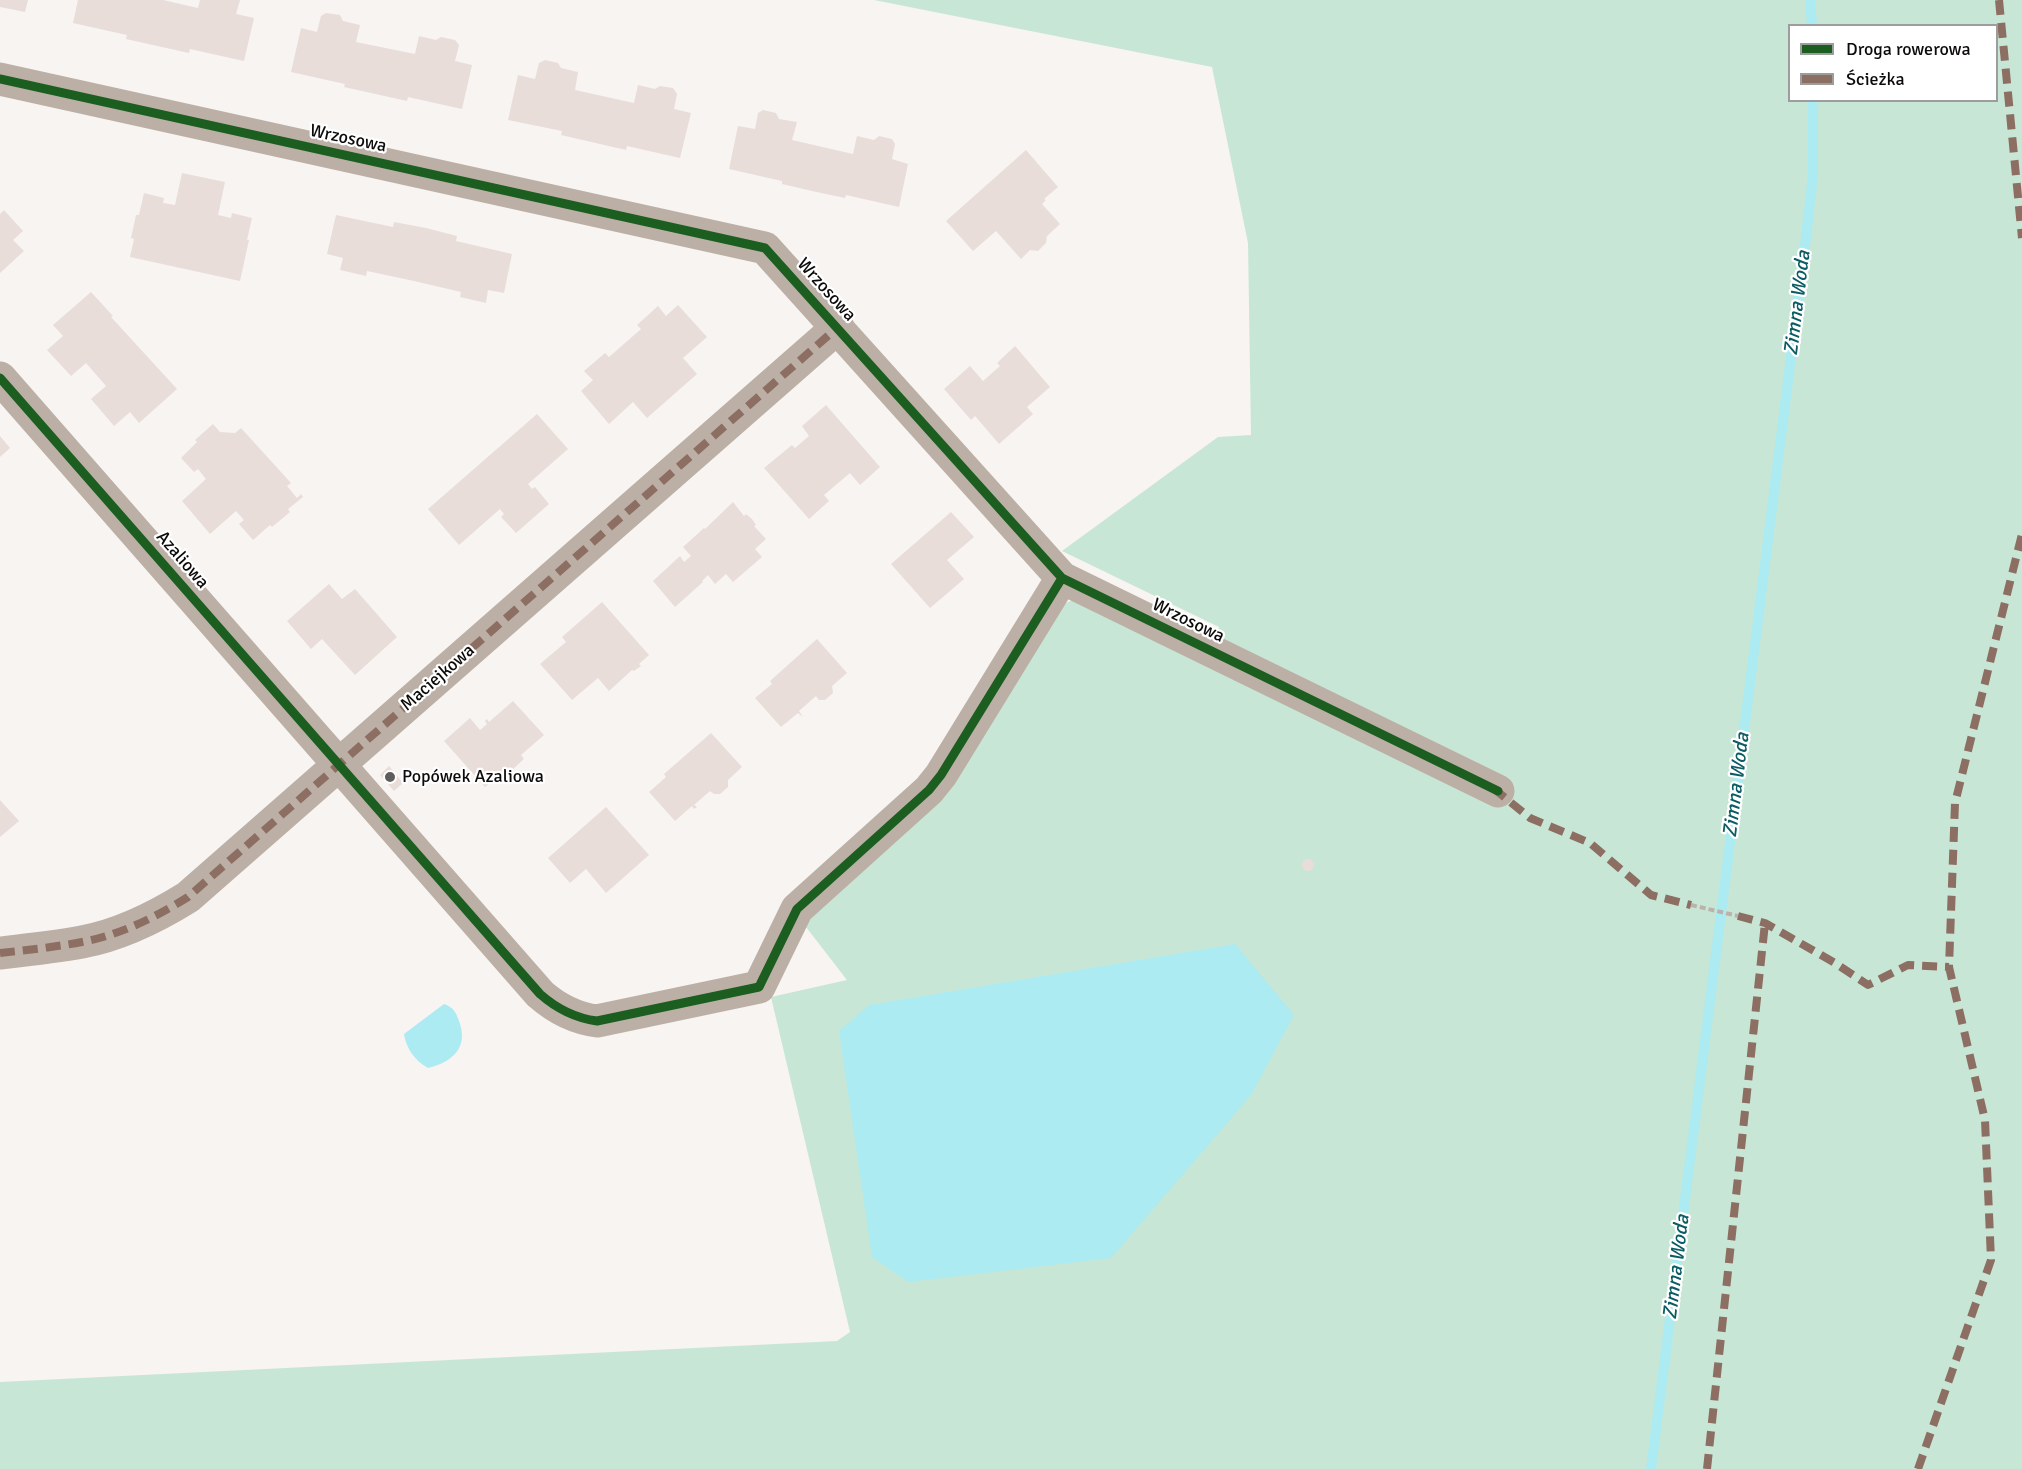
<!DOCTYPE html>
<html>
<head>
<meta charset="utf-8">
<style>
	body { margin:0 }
	#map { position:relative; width:2022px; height:1469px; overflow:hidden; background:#f7f4f2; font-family:Signika,sans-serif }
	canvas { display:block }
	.legend { position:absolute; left:1788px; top:24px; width:210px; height:78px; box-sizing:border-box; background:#fff; border:2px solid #9e9d9d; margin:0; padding:8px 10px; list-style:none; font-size:18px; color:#0d0b0a }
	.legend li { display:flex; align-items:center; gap:12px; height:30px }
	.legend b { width:30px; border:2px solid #9e9d9d }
</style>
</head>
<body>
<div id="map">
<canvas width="2022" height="1469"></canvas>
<ul class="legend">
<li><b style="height:8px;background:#1b5e20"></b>Droga rowerowa</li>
<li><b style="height:8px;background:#8d6e63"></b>Ścieżka</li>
</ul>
</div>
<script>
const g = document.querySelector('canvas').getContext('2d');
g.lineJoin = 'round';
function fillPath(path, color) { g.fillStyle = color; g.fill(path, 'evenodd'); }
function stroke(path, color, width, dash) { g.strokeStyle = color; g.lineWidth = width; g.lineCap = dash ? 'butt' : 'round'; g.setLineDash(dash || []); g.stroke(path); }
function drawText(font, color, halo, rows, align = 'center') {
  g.font = font + ' Signika,sans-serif'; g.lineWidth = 4.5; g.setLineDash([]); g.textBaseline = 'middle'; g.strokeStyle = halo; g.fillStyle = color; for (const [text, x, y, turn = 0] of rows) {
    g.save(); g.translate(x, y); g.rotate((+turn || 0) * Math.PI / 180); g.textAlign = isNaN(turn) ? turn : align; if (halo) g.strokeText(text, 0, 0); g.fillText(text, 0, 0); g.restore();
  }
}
const green = new Path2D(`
	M874 0H2022V1469H0V1382L837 1341 850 1332 771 997 847 980 806 927 810 914 1057 607 1077 598 1218 638 1219 627 1062 551 1218 437 1251 435 1248 243 1212 67ZM1790 26H1996V100H1790Z`);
const water = new Path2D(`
	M1235 944 1294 1015 1251 1095 1111 1258 908 1282 872 1257 839 1031 869 1005Z
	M444 1004C453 1007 456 1012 459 1021 469 1047 453 1062 428 1068 415 1061 406 1048 404 1034Z`);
const stream = new Path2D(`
	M1810 0 1812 26
	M1651 1469 1805 246 1813 174V100`);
const building = new Path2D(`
	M0 0H28L25 12 0 7Z
	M78 0H163L198 8 200 0H240L236 14 254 18 244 61 190 49 189 53 126 39 127 35 73 23Z
	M326 13 340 15 343 21 360 25 356 42 415 54 419 36 436 40 441 37 455 40 459 45 455 61 472 65 462 109 408 97 407 101 344 87 345 84 291 72 301 28 317 32 321 16Z
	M545 60 558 63 561 68 578 72 575 90 634 103 638 85 655 89 660 86 673 88 677 94 674 109 691 113 680 158 627 146 626 150 561 135 562 131 508 120 518 75 535 79 539 63Z
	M763 110 776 113 779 119 797 122 792 140 853 154 857 136 874 140 879 136 892 139 895 144 892 159 908 164 899 207 846 195 845 198 812 191 782 184V181L729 169 738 126 755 129 758 113Z
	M1026 150 1058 187 1044 199 1046 200 1042 204 1060 224 1047 236 1046 243 1038 251 1030 250 1021 259 996 231 973 251 946 221Z
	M182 173 225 182 218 215 231 218 232 213 252 218 247 240H249L240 281 130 257 134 239 131 238 136 215H139L144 193 164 198 163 203 175 205Z
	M4 210 23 231 13 240 24 251 0 273V214Z
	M336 215 393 227 394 222 426 228 457 236 456 241 512 254 504 293 488 290 486 303 460 297 461 292 414 281 367 271 366 276 340 270 343 258 327 254Z
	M91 292 113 316 111 317 177 389 139 423 130 412 114 426 91 399 106 386 86 363 71 376 47 350 63 336 53 325Z
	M678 305 707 337 683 358 697 374 647 418 633 402 609 424 581 391 593 380 584 371 605 353 609 357 641 329 637 325 658 306 666 316Z
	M1015 346 1050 387 1027 407 1033 414 999 444 975 416 971 420 944 389 970 366 983 381 1000 366 997 363Z
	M826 405 880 467 860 485 850 473 824 495 829 501 809 519 764 468 792 445 795 448 809 436 802 426Z
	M537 414 568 449 528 484 532 489 535 487 549 504 516 533 501 517 504 514 500 509 459 545 428 509Z
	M213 424 220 432 235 433 241 428 291 483 287 486 297 498 301 494 303 497 288 509 290 512 272 527 270 525 253 540 239 524 244 520 236 511 210 534 182 501 206 479 198 469 194 472 181 458 197 442 195 440Z
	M0 436 10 448 0 457Z
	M733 502 744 516 746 514 752 519 756 525 754 526 766 539 755 549 762 557 733 582 726 574 715 584 708 575 702 581 703 582 675 607 653 581 680 556 684 562 691 556 683 547 704 528 705 529Z
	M951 512 974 537 947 560 964 579 930 608 891 564Z
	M329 584 342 599 355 589 397 637 355 675 322 639 311 649 287 621Z
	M602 602 649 655 639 664 641 666 634 671 632 670 609 691 598 678 572 700 540 664 566 642 562 637Z
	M817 639 847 673 832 686 833 693 825 700H819L816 696 799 711 803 717 798 713 781 727 755 698 772 684 770 681Z
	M513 701 544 735 521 755 524 759 512 770 509 767 485 787 444 741 470 718 480 730 487 724 485 721 487 719 489 722Z
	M711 733 742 767 728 780V787L720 794H714L710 791 694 805 697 807 694 809 692 806 675 821 649 792 666 777 664 774Z
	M389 766 403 783 394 791 380 775Z
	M0 800 19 821 0 837Z
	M606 807 649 855 606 893 586 869 570 883 548 858Z
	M1302 865a6 6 0 1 1 12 0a6 6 0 1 1-12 0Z`);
const path = new Path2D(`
	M1691 905 1738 916`);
const minor = new Path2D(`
	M0 79 765 248 1062 578 1498 791
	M0 378 540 994C557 1009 574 1018 597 1021L759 987 797 909 929 790 941 775 1062 578
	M0 953C27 950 55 947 82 942 120 935 156 917 188 897L838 327`);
const quiet = new Path2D(`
	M1999 0 2022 238
	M1493 788 1530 818 1590 843 1651 895 1691 905
	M1738 916 1765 923 1835 963 1868 985 1908 965 1949 967
	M0 953C27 950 55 947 82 942 120 935 156 917 188 897L838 327
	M1707 1469 1765 923
	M1918 1469 1991 1260 1985 1120 1949 967 1955 803 2022 534`);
const cycleway = new Path2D(`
	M0 79 765 248 1062 578 1498 791
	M0 378 540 994C557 1009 574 1018 597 1021L759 987 797 909 929 790 941 775 1062 578`);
const markers = [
	[390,777,6,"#5f5d5b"]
];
const streetNames = [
	["Wrzosowa",348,139,12],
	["Wrzosowa",826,290,48],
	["Azaliowa",182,560,49],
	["Wrzosowa",1188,621,26],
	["Maciejkowa",438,678,-41]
];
const poiNames = [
	["Popówek Azaliowa",402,777]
];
const waterNames = [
	["Zimna Woda",1798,303,-83],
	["Zimna Woda",1737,785,-83],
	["Zimna Woda",1677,1267,-83]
];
fillPath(green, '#c8e6d5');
fillPath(water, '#abebf1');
stroke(stream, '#abebf1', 10);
fillPath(building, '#e9ddd9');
stroke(path, '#bbb3ab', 4, [6, 3]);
stroke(minor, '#bcb0a6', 33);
stroke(quiet, '#8d6e63', 8, [15, 8]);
stroke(cycleway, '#1b5e20', 9);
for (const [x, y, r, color] of markers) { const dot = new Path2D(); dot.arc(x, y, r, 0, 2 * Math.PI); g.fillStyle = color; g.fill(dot); stroke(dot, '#fff', 2); }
drawText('18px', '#0d0b0a', '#fff', streetNames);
drawText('18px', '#0d0b0a', '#fff', poiNames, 'left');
drawText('italic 20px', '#0b5c64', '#fff', waterNames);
</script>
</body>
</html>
